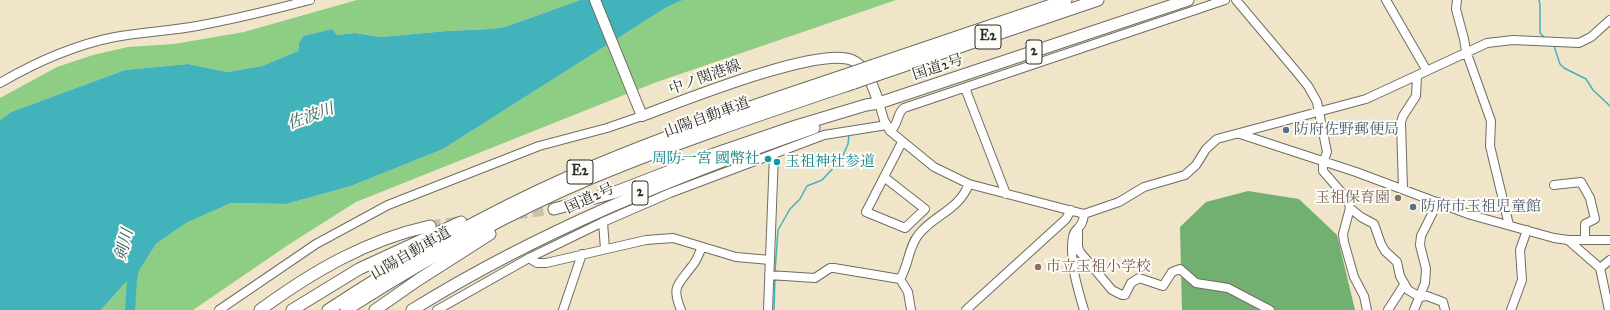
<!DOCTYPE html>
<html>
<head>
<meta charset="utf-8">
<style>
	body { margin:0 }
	canvas { display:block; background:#f0e5c9 }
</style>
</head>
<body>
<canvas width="1610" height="310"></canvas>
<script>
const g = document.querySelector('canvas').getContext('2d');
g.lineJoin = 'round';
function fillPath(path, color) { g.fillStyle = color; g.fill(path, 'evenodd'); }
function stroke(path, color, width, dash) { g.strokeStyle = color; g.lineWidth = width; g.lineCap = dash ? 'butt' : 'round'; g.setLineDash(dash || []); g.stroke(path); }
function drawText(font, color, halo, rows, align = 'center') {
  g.font = font + ' "IM FELL Great Primer","Noto Serif JP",serif'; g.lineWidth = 4; g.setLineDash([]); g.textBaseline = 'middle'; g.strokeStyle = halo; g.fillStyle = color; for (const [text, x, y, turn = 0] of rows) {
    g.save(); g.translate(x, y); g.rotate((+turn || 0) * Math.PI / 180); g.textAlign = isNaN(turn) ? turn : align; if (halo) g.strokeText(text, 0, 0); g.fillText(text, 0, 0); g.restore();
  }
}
const green = new Path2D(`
	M357 0H580L505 27 490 29 447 31 381 37 355 33 337 35 332 29 303 36 299 43 298 51 262 66 227 72 188 64 125 70 11 112 0 120V98L57 67 93 55 128 47 174 44 244 32Z
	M683 0H896L654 83 356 202 288 245 193 310H101L125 283 137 274 156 244 186 223 231 203 286 204 351 186 443 149 667 7Z`);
const forest = new Path2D(`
	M1248 191 1299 199 1337 235 1355 310H1182L1180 227 1206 202Z`);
const water = new Path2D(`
	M580 0H683L667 7 443 149 351 186 286 204 231 203 186 223 156 244 137 274 125 283 101 310H0V120L11 112 125 70 188 64 227 72 262 66 298 51 299 43 303 36 332 29 337 35 355 33 381 37 447 31 490 29 505 27Z`);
const stream = new Path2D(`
	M1539 0 1540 5V33L1545 38
	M1554 46 1560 64 1564 68 1586 79 1593 90 1610 106
	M775 272 778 230 790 209 800 199 807 186 822 180 841 160 848 144 849 135
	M774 310 775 278`);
const river = new Path2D(`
	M130 310 132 279 135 265`);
const highwayTunnel = new Path2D(`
	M516 214 554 209
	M430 226 457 222`);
const minor = new Path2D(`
	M1236 0 1295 70 1308 86 1317 102 1327 152 1323 163V171L1348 200 1350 208 1343 234 1344 242 1354 277 1364 296 1367 310
	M1386 0 1427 71
	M1457 0 1456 9 1464 39 1466 51 1491 121 1490 146 1509 225
	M0 83C36 62 74 45 115 37 142 32 170 31 197 26 235 19 272 10 310 0
	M965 88 1006 194
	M879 103 884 120 890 131 934 167 969 184 1084 214 1119 202 1144 187 1185 175 1196 165 1206 149 1217 139 1366 99 1487 43 1513 40 1579 43 1591 37 1610 20
	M890 131C899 125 896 114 904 108L1225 0
	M1240 134 1356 172 1471 215 1554 238 1568 240H1610
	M884 177 925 209 905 228 866 212 902 142
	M1554 185 1581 182 1590 198 1595 219 1585 224V239
	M1403 189 1401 122 1403 116 1416 96 1417 76
	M1350 208 1361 217 1374 224 1381 244 1385 251 1397 262 1400 276 1408 290 1420 297 1427 296 1443 302 1445 310
	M603 222 605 249
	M1078 229V247L1080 252 1112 290 1122 295H1125L1131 283 1139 278 1163 286 1172 272 1180 269 1196 283 1228 288 1270 310
	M1568 240 1600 268 1609 310
	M529 258 537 263H546L646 240 673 238 736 257 770 260
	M1600 268 1610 260
	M769 275 815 278 830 268H834L900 279
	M219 310 316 244 388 205 539 146 607 128 642 116
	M437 310 529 258 603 222 670 193 824 135 887 125
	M563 310 582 254
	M681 310C671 286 678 285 692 266 697 261 699 253 702 247
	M768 310 774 154
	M911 310 908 292 900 279C909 265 908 247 919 234 935 214 958 211 969 184
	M966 310 1066 219 1071 210
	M1084 310C1077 287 1069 260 1073 236 1075 227 1083 229 1084 214
	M1388 310 1404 285
	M1414 310 1425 283 1426 269 1420 245 1421 236 1438 202
	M1511 310 1522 280 1520 250 1527 230`);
const major = new Path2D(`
	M595 0 642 116C680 102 818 46 852 60 868 67 873 88 879 103`);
const highway = new Path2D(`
	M874 65 1066 0
	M877 75 1098 0
	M554 209 613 193 714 154 796 126 866 105 879 103 1188 0
	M260 310C312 272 366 240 430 226
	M292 310 359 269 461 222
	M328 310C404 260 483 215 566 178 659 137 755 105 851 73
	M346 310C424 260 504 215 589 179 675 143 765 113 854 83
	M375 310 418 280 490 234
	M412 310C538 232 675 176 814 128`);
const highwayBridge = new Path2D(`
	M851 73 874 65
	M854 83 877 75`);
const markers = [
	[1286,130,4,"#5c6f8a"],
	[768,159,4,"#0f9aa8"],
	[777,162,4,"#0f9aa8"],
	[1398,198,4,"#8d6e63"],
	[1413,207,4,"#5c6f8a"],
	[1038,267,4,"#8d6e63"]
];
const shields = [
	[988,37,26],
	[1034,52,16],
	[580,172,26],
	[640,193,16]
];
const shieldNames = [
	["E2",988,37],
	["2",1034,52],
	["E2",580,172],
	["2",640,193]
];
const streetNames = [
	["国道2号",938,68,-18],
	["中ノ関港線",705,78,-20],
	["山陽自動車道",707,118,-20],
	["国道2号",590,199,-25],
	["山陽自動車道",411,254,-30]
];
const serviceNames = [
	["防府佐野郵便局",1294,130],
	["防府市玉祖児童館",1421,207]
];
const cultureNames = [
	["周防一宮 國幣社",760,159],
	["玉祖神社参道",785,162,"left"]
];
const educationNames = [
	["玉祖保育園",1390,198],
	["市立玉祖小学校",1046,267,"left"]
];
const waterNames = [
	["佐波川",311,117,-20],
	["剣川",125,245,-76]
];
fillPath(green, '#8ecd84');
fillPath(forest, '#72b072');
fillPath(water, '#43b3bb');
stroke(stream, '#43b3bb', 1.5);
stroke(river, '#43b3bb', 10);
stroke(highwayTunnel, '#c9c0a9', 11, [11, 5.5]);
stroke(minor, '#706c62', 10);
stroke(major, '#706c62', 12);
stroke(highway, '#706c62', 13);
stroke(minor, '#fff', 8);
stroke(major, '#fff', 10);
stroke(highway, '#fff', 11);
stroke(highwayBridge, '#706c62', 13, []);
stroke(highwayBridge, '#fff', 11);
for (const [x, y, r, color] of markers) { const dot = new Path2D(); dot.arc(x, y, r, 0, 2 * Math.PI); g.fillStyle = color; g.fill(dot); stroke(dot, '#fdfcf7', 1.5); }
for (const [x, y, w] of shields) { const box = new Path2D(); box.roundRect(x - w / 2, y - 12, w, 24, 3); g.fillStyle = '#fdfcf7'; g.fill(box); stroke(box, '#2b2b2b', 1); }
drawText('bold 14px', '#2b2b2b', null, shieldNames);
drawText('15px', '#2b2b2b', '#fdfcf7', streetNames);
drawText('15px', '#4e5e75', '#fdfcf7', serviceNames, 'left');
drawText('15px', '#0d838f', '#fdfcf7', cultureNames, 'right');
drawText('15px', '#785e54', '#fdfcf7', educationNames, 'right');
drawText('italic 16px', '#356165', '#fdfcf7', waterNames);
</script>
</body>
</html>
